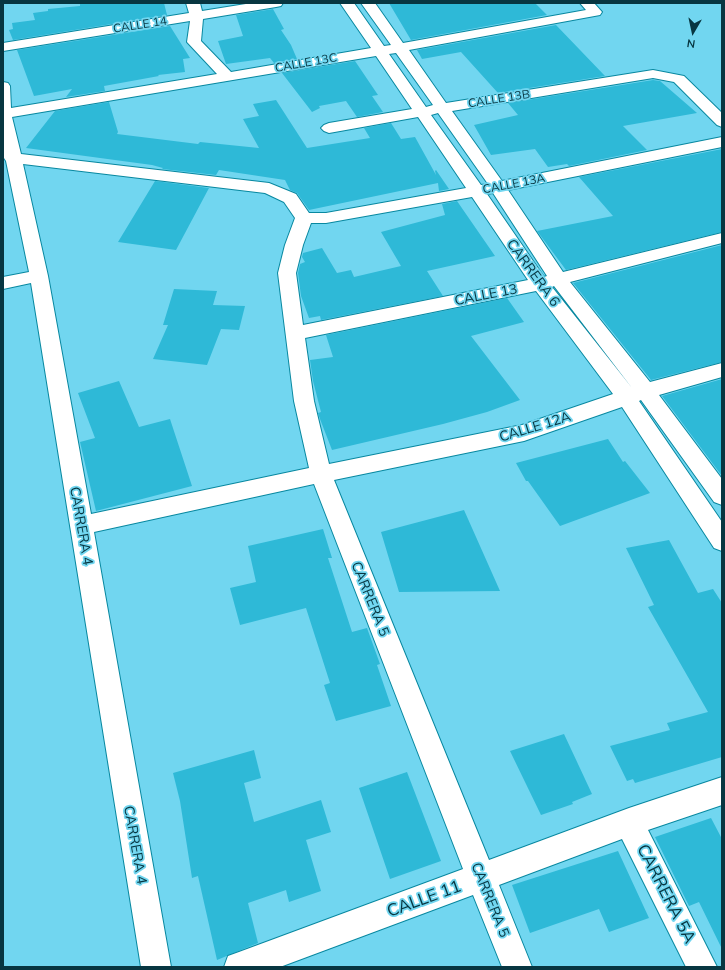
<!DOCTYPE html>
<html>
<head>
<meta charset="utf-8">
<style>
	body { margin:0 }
	#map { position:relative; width:725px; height:970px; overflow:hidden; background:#71d6f0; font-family:Mulish,sans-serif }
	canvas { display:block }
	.frame { position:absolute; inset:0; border:4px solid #073641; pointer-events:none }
	.north { position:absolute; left:673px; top:12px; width:40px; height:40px; -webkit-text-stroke:3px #71d6f0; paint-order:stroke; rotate:189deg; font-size:11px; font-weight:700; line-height:16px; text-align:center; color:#073641 }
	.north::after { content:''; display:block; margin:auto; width:14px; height:18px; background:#073641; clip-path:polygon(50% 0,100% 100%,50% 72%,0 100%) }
</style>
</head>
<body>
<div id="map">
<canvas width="725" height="970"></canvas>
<div class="frame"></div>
<div class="north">N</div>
</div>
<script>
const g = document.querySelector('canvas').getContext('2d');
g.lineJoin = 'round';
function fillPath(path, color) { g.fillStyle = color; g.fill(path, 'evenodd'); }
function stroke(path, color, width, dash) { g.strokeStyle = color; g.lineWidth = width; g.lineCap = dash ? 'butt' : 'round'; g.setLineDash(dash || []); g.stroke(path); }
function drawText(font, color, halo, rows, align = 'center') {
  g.font = font + ' Mulish,sans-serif'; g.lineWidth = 3.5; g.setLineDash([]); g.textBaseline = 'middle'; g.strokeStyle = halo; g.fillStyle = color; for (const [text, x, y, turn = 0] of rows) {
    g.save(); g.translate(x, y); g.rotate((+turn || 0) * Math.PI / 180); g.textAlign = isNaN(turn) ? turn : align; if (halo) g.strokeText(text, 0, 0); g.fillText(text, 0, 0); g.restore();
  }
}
const building = new Path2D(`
	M80 3H164L167 15 13 40 9 30 13 29 12 23 35 20 33 13 48 11V9L80 6Z
	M389 3H535L547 15 411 40Z
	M273 9 284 29 281 30 291 45 297 59 274 63 270 58 226 64 218 41 243 36 236 15Z
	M556 25 605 76 498 93 461 52 422 59 417 50Z
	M170 26 190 58 183 59 185 72 158 75 159 76 104 86 105 91 66 97 72 89 34 96 17 50Z
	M355 61 378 95 372 96 383 112 357 117 346 101 319 106 320 108 312 112 282 73Z
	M653 80 660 81 697 113 623 126 647 150 569 166 567 164 548 167 535 149 491 155 474 125 518 115 508 103Z
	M276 100 307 148 370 138 364 128 391 123 401 139 415 137 436 175 435 171 436 170 449 189 439 191 438 183 309 210 297 193 290 190 285 180 219 170 216 175 162 169 163 168 152 165 26 148 55 111 109 102 118 132 117 134 198 144 200 142 259 148 243 119 259 116 253 104Z
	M722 149V232L566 270 537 231 613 216 579 177Z
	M155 181 209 188 176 250 118 242Z
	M457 201 495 256 427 271 443 296 321 320 320 316 309 318 301 296 298 273 300 264 305 262 302 257 303 253 322 248 337 273 351 270 354 277 401 266 381 232 445 215 442 204Z
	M722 245V362L651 380 573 283Z
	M174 289 217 291 213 305 245 306 239 330 221 329 207 365 153 359 168 325H163Z
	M507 298 524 322 471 336 520 400 487 412 443 424 332 450 320 419 318 413 321 412 313 381 310 360 333 357 326 335Z
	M722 379V476L662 396Z
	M119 381 139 427 170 419 192 486 96 511 80 442 95 438 78 393Z
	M608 439 623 462 625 461 650 493 560 526 528 481H526L516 463Z
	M464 510 500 591 399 592 381 532Z
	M323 529 332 558H328L352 632 367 628 380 664 377 665 391 706 336 721 324 685 330 683 306 608 240 625 230 588 256 582 248 546Z
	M669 540 698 593 713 589 722 603V757L635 783 633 779 627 781 610 746 670 730 667 723 708 712 648 607 654 605 626 548Z
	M564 734 592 794 572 802 573 804 541 815 510 751Z
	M254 750 261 778 244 783 254 822 321 800 331 832 306 840 321 891 289 902 286 890 248 903 258 943 217 960 198 876 192 878 180 801 173 773Z
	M407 772 441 861 390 879 359 788Z
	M711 818 722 839V949L699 902 689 906 655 837Z
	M618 851 649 918 609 932 599 909 530 933 512 885Z`);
const minor = new Path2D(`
	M186 3H200L202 11 252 3H283L281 6 276 7 203 19 201 41 231 72 371 48 340 3H354L384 46 391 45 361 3H375L403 43 586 10 580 3H594L602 12 600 15 409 50 446 103 653 70 684 76 722 113V127L717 125 674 82 653 78 452 111 502 181 722 137V147L508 190 563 272 722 233V243L570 282 650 382 722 363V377L659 395 722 479V505L714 502 641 400 639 401 722 522V551L714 548 622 407 524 441 334 480 489 860 629 808 722 777V805L648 830 717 967H686L622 839 499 885 532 967H502L473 895 280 967H224L228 956 239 952 463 869 314 484 94 532 171 967H141L31 283 3 289V277L29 272 6 161 4 158 3 82 8 83 10 86 11 108 217 74 187 42 190 21 3 51V43L189 13ZM396 53 433 105 426 107 389 54ZM376 56 412 109 329 123 324 125 321 128 324 131 329 133 418 117 466 188 326 213H309L296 194 269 183 21 154 12 117ZM438 113 488 184 481 185 431 115ZM23 164 265 193 284 202 295 218 285 245 278 273 294 401 309 468 91 514 48 276ZM493 193 547 276 544 277 487 194ZM472 197 528 280 303 325 296 273 303 245 311 223H326ZM554 286 632 388 552 287ZM536 291 613 394 522 425 329 464 314 401 305 338Z`);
const farStreetnames = [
	["CALLE 14",140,25,-9],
	["CALLE 13C",306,63,-10],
	["CALLE 13B",499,99,-9],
	["CALLE 13A",514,184,-11]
];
const streetNames = [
	["CARRERA 6",533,273,54],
	["CALLE 13",486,295,-11],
	["CALLE 12A",535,427,-17],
	["CARRERA 4",81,526,80],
	["CARRERA 5",370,599,68],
	["CARRERA 4",135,845,80],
	["CARRERA 5",490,900,68]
];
const nearStreetnames = [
	["CARRERA 5A",666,894,63],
	["CALLE 11",424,899,-20]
];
fillPath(building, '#2eb9d7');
stroke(minor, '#0888a0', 2);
fillPath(minor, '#fff');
drawText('12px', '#073641', '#71d6f0', farStreetnames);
drawText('14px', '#073641', '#71d6f0', streetNames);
drawText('17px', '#073641', '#71d6f0', nearStreetnames);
</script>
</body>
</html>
